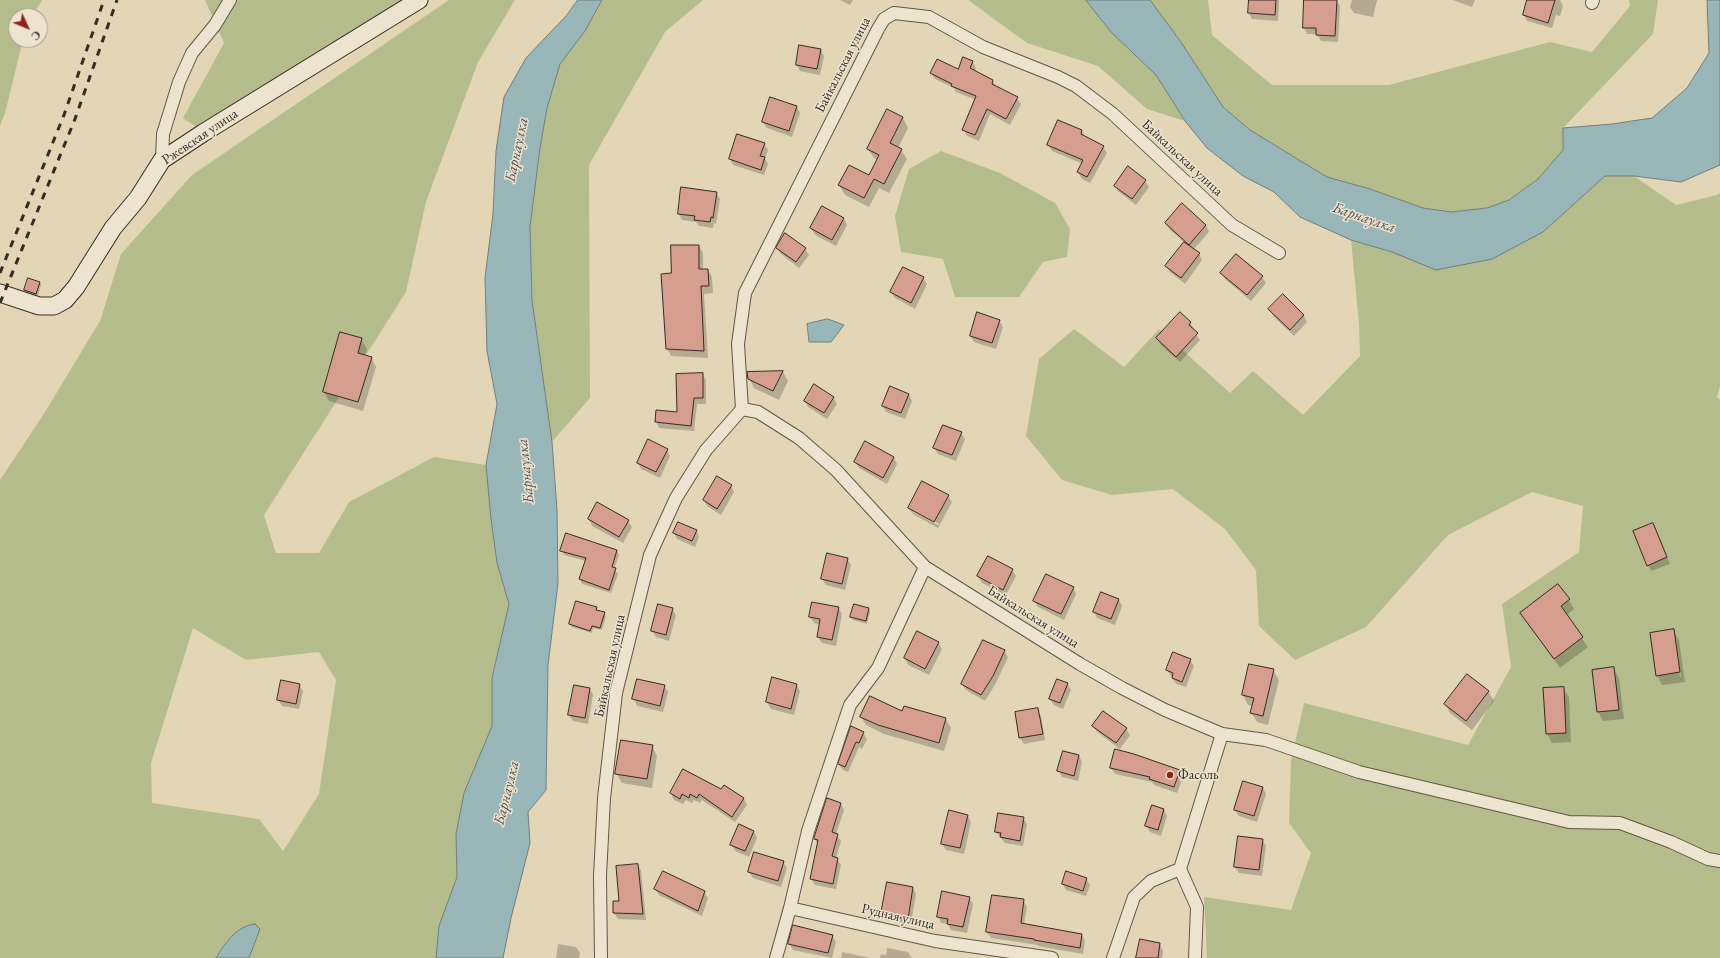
<!DOCTYPE html>
<html>
<head>
<meta charset="utf-8">
<style>
	body { margin:0 }
	#map { position:relative; width:1720px; height:958px; overflow:hidden; background:#e3d6b7; font-family:"EB Garamond",serif }
	canvas { display:block }
	.north { position:absolute; left:8px; top:8px; width:40px; height:40px; box-sizing:border-box; background:#ede4d0; border:1px solid #a5998a; border-radius:50%; rotate:134deg; font-size:11px; font-weight:700; line-height:16px; text-align:center; color:#382922 }
	.north::after { content:''; display:block; margin:auto; width:14px; height:18px; background:#8f2418; clip-path:polygon(50% 0,100% 100%,50% 72%,0 100%) }
</style>
</head>
<body>
<div id="map">
<canvas width="1720" height="958"></canvas>
<div class="north">С</div>
</div>
<script>
const g = document.querySelector('canvas').getContext('2d');
g.lineJoin = 'round';
function fillPath(path, color) { g.fillStyle = color; g.fill(path, 'evenodd'); }
function stroke(path, color, width, dash) { g.strokeStyle = color; g.lineWidth = width; g.lineCap = dash ? 'butt' : 'round'; g.setLineDash(dash || []); g.stroke(path); }
function drawText(font, color, halo, rows, align = 'center') {
  g.font = font + ' "EB Garamond",serif'; g.lineWidth = 3; g.setLineDash([]); g.textBaseline = 'middle'; g.strokeStyle = halo; g.fillStyle = color; for (const [text, x, y, turn = 0] of rows) {
    g.save(); g.translate(x, y); g.rotate((+turn || 0) * Math.PI / 180); g.textAlign = isNaN(turn) ? turn : align; if (halo) g.strokeText(text, 0, 0); g.fillText(text, 0, 0); g.restore();
  }
}
const green = new Path2D(`
	M0 0H42L32 16H16V40H23L5 113 0 126Z
	M205 0H406L198 128 183 118 224 43Z
	M449 0H515L478 62 426 202 406 292 264 515 276 553H319L349 502 434 457 486 465 491 519 497 563 509 604 492 678V726L464 793 456 834 457 877 439 926 436 958H249L255 944 248 925 227 940 216 958H0V480L45 412 100 321 121 254 192 175ZM193 628 246 660 319 652 336 680 319 794 283 851 259 819 152 803 151 763Z
	M602 0H703L665 32 589 165 590 398 552 442 532 300 530 227 540 148 547 108 560 63 585 31Z
	M968 0H1086L1112 33 1156 75 1185 121 1147 109 1098 66 1027 43Z
	M1150 0H1208L1212 35 1272 85H1389L1550 42 1592 52 1630 6 1629 0H1658L1653 34 1563 128V150L1538 179 1509 200 1487 208 1451 212 1423 208 1370 189 1327 177 1250 130 1223 107 1181 42Z
	M941 151 1000 173 1055 203 1070 229 1067 257 1043 262 1019 297H955L943 259 901 252 895 216 909 169Z
	M1605 176H1634L1676 205 1717 195 1720 193V386L1717 397 1720 400V958H1207L1204 897 1291 910 1311 853 1289 823 1291 761 1304 703 1468 745 1511 667 1502 604 1579 552 1583 506 1532 492 1448 535 1366 627 1295 660 1259 626 1256 570 1225 529 1173 489 1112 495 1062 480 1026 436 1039 359 1074 329 1124 367 1159 329 1230 393 1253 371 1303 415 1360 356 1359 324 1351 240 1392 252 1543 232Z`);
const water = new Path2D(`
	M578 0H602L585 31 560 64 547 108 540 148 530 227 532 300 552 442 557 510 558 583 548 665 546 790 528 812 530 843 511 918 503 958H436L439 926 457 877 456 834 464 793 492 726V678L509 604 497 563 491 519 486 465 497 404 487 351 485 278 493 214 496 151 504 97 526 58 566 16Z
	M1086 0H1150L1181 42 1223 107 1250 130 1327 177 1370 189 1423 208 1451 212 1487 208 1509 200 1538 179 1563 150V128L1612 124 1652 118 1687 88 1709 53 1707 0H1720V165L1681 182 1634 176H1605L1543 232 1492 259 1436 270 1392 252 1351 240 1300 217 1274 192 1243 176 1207 148 1185 121 1156 75 1112 33Z
	M828 319 844 325 831 342H809L807 324Z
	M255 924 260 929 249 958H216C225 943 236 926 255 924Z`);
const shadow = new Path2D(`
	M840 0H853L850 5Z
	M1250 0H1279L1278 21 1252 19 1249 13Z
	M1305 0H1336L1340 6 1338 42 1321 41 1317 34H1307L1304 27Z
	M1352 0H1377L1373 17 1354 13 1350 7Z
	M1453 0H1475L1472 7Z
	M1528 0H1560L1563 6 1560 16 1556 15 1552 28 1527 21 1524 15Z
	M820 49 824 56 820 75 800 71 797 65Z
	M964 58 973 62 976 68 975 72 993 81 996 87 1017 98 1021 104 1010 125 990 114 979 141 967 136 963 129 976 100 956 92 954 88 935 79 931 73 959 70Z
	M797 107 800 113 792 137 767 128 763 122Z
	M888 111 903 118 908 128 898 148 901 150 907 159 889 193 879 188 869 207 845 195 839 185 869 176 878 160 874 158 868 149Z
	M1082 131 1085 137 1103 147 1107 153 1090 183 1082 179 1078 172 1083 164 1052 151 1049 145Z
	M764 144 768 150 765 159 768 164 764 175 733 165 730 159Z
	M1145 181 1149 187 1136 205 1119 192 1115 186Z
	M716 193 720 199 716 224 714 223 713 228 699 226 696 222 682 220 679 214Z
	M1182 205 1206 225 1209 232 1193 250 1199 254 1202 260 1185 284 1170 272 1166 266 1184 242 1170 230 1166 223Z
	M844 219 847 225 836 246 815 235 811 228Z
	M785 234 805 249 809 255 799 268 781 254 777 248Z
	M699 246 703 253V270H708L712 277 713 293 704 294 708 358 671 356 667 348Z
	M1237 255 1262 277 1266 283 1251 301 1225 279 1222 273Z
	M904 268 923 278 927 284 915 309 895 298 891 292Z
	M40 282 41 285 38 296 26 293 25 290Z
	M1283 296 1304 316 1307 322 1294 336 1273 316 1270 309Z
	M999 320 1003 327 996 349 974 342 971 336Z
	M1190 323 1194 329 1193 330 1200 340 1180 362 1161 345 1157 338Z
	M361 339 367 349 365 356 371 357 376 367 363 411 329 401 324 392Z
	M783 372 788 381 779 400 754 388 749 378Z
	M702 374 706 380V404H697L694 431 659 428 656 421 678 413Z
	M909 394 912 401 905 419 886 412 883 406Z
	M833 397 837 404 827 419 808 407 805 401Z
	M961 433 965 439 956 461 938 454 934 448Z
	M866 443 894 458 897 464 887 484 859 468 855 462Z
	M667 450 670 456 660 478 641 469 638 463Z
	M731 486 734 492 721 515 707 506 704 500Z
	M948 496 952 502 938 528 913 514 909 508ZM913 509 939 524 938 525 913 512Z
	M589 519 628 521 632 527 623 543 592 526Z
	M1653 524 1670 564 1651 571 1648 565Z
	M696 530 699 537 695 547 677 539 674 533Z
	M562 550H617L619 555 614 569 618 574 611 593 582 584 580 579 586 561 564 555Z
	M847 559 851 565 845 590 826 585 822 579Z
	M1012 570 1016 576 1006 595 982 583 978 576Z
	M1073 587 1076 594 1064 620 1038 607 1034 601Z
	M1101 593 1119 600 1122 606 1115 625 1097 618 1094 612Z
	M1569 600 1574 609 1566 616 1588 647 1560 668 1521 613Z
	M596 608 598 611 604 613 606 616 602 630 593 628 592 633 572 627 570 624Z
	M838 608 842 614 836 646 822 643 818 637 820 625 814 623 810 617Z
	M672 609 676 615 669 641 656 637 652 631Z
	M869 609 870 612 867 624 853 620 851 617Z
	M1673 630 1679 640 1685 682 1662 685 1657 675ZM1674 639H1676L1681 677H1680Z
	M917 633 938 642 942 649 929 675 908 665 905 658Z
	M1004 650 1008 657 996 683 985 701 966 690 962 684Z
	M1190 660 1194 666 1186 687 1176 684 1167 670Z
	M1613 668 1619 678 1624 719 1603 721 1598 712Z
	M1273 670 1279 680 1268 725 1257 722 1251 712 1253 706 1248 705 1243 695Z
	M796 684 800 691 794 715 771 709 767 702Z
	M1067 684 1071 690 1063 709 1054 705 1050 699Z
	M299 685 303 691 299 709 282 706 278 700Z
	M664 686 668 692 663 712 637 706 634 699Z
	M1563 688 1569 697 1571 742 1552 743 1547 734Z
	M590 689 593 695 588 724 573 721 569 715Z
	M1488 691 1494 701 1472 730 1450 713 1445 704Z
	M905 707 946 719 951 728 944 751 884 734 866 725 861 717 903 712Z
	M1037 709 1041 716 1045 740 1024 744 1020 738Z
	M1093 726 1126 729 1130 735 1120 749 1097 732Z
	M863 733 867 739 862 749 859 747 848 772 843 770 839 764Z
	M652 746 657 756 652 788 622 783 616 773Z
	M1079 756 1082 762 1078 781 1062 777 1059 771Z
	M1111 768 1179 771 1183 777 1177 793 1154 785 1152 782 1115 774Z
	M725 786 744 799 747 805 735 822 702 800 700 803 694 800 692 803 686 800 683 804 674 800 671 793 722 791Z
	M1263 788 1266 794 1257 822 1239 816 1235 810Z
	M841 804 844 810 836 834 841 841 836 858 841 865 836 889 815 885 811 879 818 845 815 839Z
	M1164 810 1167 816 1161 836 1150 832 1146 826Z
	M968 816 971 822 964 854 946 850 942 844Z
	M1023 818 1027 824 1023 846 1005 843 996 832Z
	M754 832 757 838 749 857 735 851 732 845Z
	M1262 840 1266 846 1262 876 1239 873 1235 867Z
	M783 862 787 868 781 887 753 878 749 872Z
	M638 865 641 871 646 920 618 919 614 913Z
	M1086 879 1090 885 1086 896 1066 890 1063 884Z
	M913 888 916 894 911 924 886 920 882 914Z
	M655 889 704 892 708 898 702 916 659 895Z
	M969 898 973 904 967 933 951 930 948 924 941 923 938 916Z
	M1023 900 1027 907 1024 925 1082 935 1085 941 1083 954 1038 946V945L991 938 987 932Z
	M832 936 836 942 832 958 793 950 789 943Z
	M1141 941 1160 944 1163 951 1162 958H1138Z
	M558 944 576 947 580 953 579 958H556Z
	M887 948 908 952 912 958H880L881 954 886 955Z
	M842 952 871 958H841Z`);
const building = new Path2D(`
	M1249 0H1276L1275 15 1248 13Z
	M1304 0H1337L1335 36 1316 35V28H1303Z
	M1527 0H1555L1548 23 1523 15Z
	M799 45 821 49 817 69 796 65Z
	M963 57 973 61 970 68 993 80 992 84 1018 97 1006 119 987 109 975 135 962 130 976 96 951 86 952 84 930 73 937 59 958 69Z
	M770 97 797 106 789 131 762 122Z
	M887 109 903 117 890 143 902 149 884 184 874 179 864 198 838 185 849 165 869 175 879 155 867 149Z
	M1058 120 1082 130 1081 134 1104 146 1087 177 1077 172 1083 160 1047 145Z
	M737 134 765 143 760 156 765 157 761 170 729 159Z
	M1128 166 1146 180 1132 199 1114 186Z
	M681 187 717 192 713 218 711 217 710 222 694 220 695 216 678 214Z
	M1182 203 1206 225 1189 245 1165 223Z
	M822 206 844 218 832 240 810 228Z
	M785 233 806 248 796 262 776 248Z
	M1184 242 1200 253 1181 278 1165 266Z
	M671 245H699V269H708L709 286H701L704 351 666 349 661 274 671 273Z
	M1236 254 1263 276 1247 295 1220 273Z
	M903 267 924 277 911 303 890 292Z
	M28 278 40 282 36 294 24 290Z
	M1283 294 1304 315 1290 330 1268 309Z
	M977 312 1000 320 992 343 970 336Z
	M1180 312 1191 322 1189 325 1198 333 1176 357 1156 338Z
	M340 332 362 338 358 353 372 357 358 402 323 392Z
	M783 371 773 391 748 379 747 372Z
	M703 373V398H694L691 426 655 422 656 410 677 412 676 374Z
	M814 384 834 397 824 413 804 401Z
	M890 386 909 394 901 413 882 406Z
	M943 425 962 432 952 455 933 448Z
	M648 439 668 449 656 472 637 463Z
	M865 441 894 457 883 478 854 462Z
	M717 476 732 485 717 509 703 500Z
	M922 481 949 495 934 522 908 508Z
	M597 502 629 520 619 537 588 519Z
	M678 522 697 530 692 541 673 533Z
	M1653 523 1667 557 1647 566 1633 531Z
	M566 533 617 550 612 567 616 568 609 590 579 579 586 558 560 551Z
	M827 553 848 558 842 584 821 579Z
	M988 556 1013 569 1003 590 977 576Z
	M1046 574 1074 587 1061 614 1033 601Z
	M1558 584 1570 599 1561 606 1583 637 1554 659 1520 613Z
	M1101 592 1119 599 1111 619 1093 612Z
	M576 601 597 607 596 610 605 612 600 628 592 626 590 631 569 624Z
	M812 602 839 607 832 640 817 637 820 619 809 617Z
	M658 604 673 608 666 635 651 631Z
	M854 604 869 608 866 621 850 617Z
	M1674 629 1680 672 1656 676 1650 633Z
	M917 631 939 642 925 669 904 658Z
	M983 640 1005 650 993 676 981 695 961 684Z
	M1173 652 1191 659 1182 682 1172 678 1173 673 1166 670Z
	M1249 664 1274 669 1263 716 1250 713 1254 698 1242 695Z
	M1614 667 1619 710 1597 712 1592 670Z
	M1467 674 1489 691 1466 721 1444 704Z
	M772 677 797 684 791 709 766 702Z
	M637 679 665 685 660 706 632 699Z
	M1057 679 1068 683 1060 703 1049 699Z
	M281 680 300 684 296 704 277 700Z
	M574 685 590 688 585 718 568 715Z
	M1564 687 1566 733 1546 734 1543 688Z
	M870 696 902 711 904 706 946 718 939 743 878 725 860 717Z
	M1038 708 1043 734 1019 738 1015 712Z
	M1103 711 1127 728 1116 743 1092 726Z
	M851 726 864 732 859 743 856 742 845 767 838 764Z
	M621 740 653 745 647 779 615 774Z
	M1115 749 1134 754 1180 770 1174 787 1149 779 1150 777 1110 768Z
	M1063 751 1079 755 1074 776 1057 771Z
	M683 769 721 789 724 785 744 798 732 817 699 794 697 798 690 794 689 798 682 794 680 799 670 793Z
	M1243 781 1263 787 1254 816 1234 810Z
	M827 798 841 803 832 832 838 834 832 856 838 858 833 884 810 879 818 840 814 839Z
	M1152 805 1164 809 1158 830 1145 826Z
	M949 810 968 815 960 848 941 844Z
	M998 813 1024 817 1020 841 1000 837 1001 833 995 832Z
	M739 824 754 831 745 851 730 845Z
	M1238 836 1263 839 1259 870 1234 867Z
	M754 852 784 861 778 881 748 872Z
	M638 864 643 914 613 913V901H619L616 866Z
	M663 871 705 891 698 911 654 889Z
	M1066 871 1087 878 1083 891 1062 884Z
	M887 882 913 887 908 919 881 914Z
	M942 891 970 897 963 927 947 924 948 919 937 917Z
	M992 895 1024 899 1021 923 1082 934 1080 948 1034 940V939L986 932Z
	M793 925 833 935 828 953 788 944Z
	M1140 939 1160 943 1158 958H1136Z`);
const street = new Path2D(`
	M1592 3 1593 0
	M162 160 163 134 179 82 192 53 215 25 230 0
	M742 409 738 344 745 293 878 29 884 19 894 13 929 17 983 47 1058 77 1076 86 1113 114 1232 225 1279 253
	M790 908 935 941 1052 958
	M601 958 600 876 604 798 616 693 650 555 676 498 706 450 742 409 758 412 799 438 836 470 925 567 1080 664 1122 688 1165 710 1222 734 1266 740 1359 772 1569 822 1620 823 1671 842 1708 859 1720 861
	M776 958 790 908 808 831 850 705 878 668 925 567
	M1113 958 1134 897 1151 881 1180 869
	M1195 958 1197 907 1180 869 1222 734`);
const secondary = new Path2D(`
	M0 293 39 306H54L65 300 76 287 113 228 138 198 162 160 203 133 419 0`);
const rail = new Path2D(`
	M0 273 64 115 104 0
	M0 303 75 119 117 0`);
const markers = [
	[1170,775,4,"#8f2418"]
];
const streetNames = [
	["Байкальская улица",843,65,-63],
	["Ржевская улица",200,137,-34],
	["Байкальская улица",1182,158,43],
	["Байкальская улица",1033,617,32],
	["Байкальская улица",610,666,-78],
	["Рудная улица",898,917,13]
];
const poiNames = [
	["Фасоль",1178,775]
];
const waterNames = [
	["Барнаулка",517,150,-78],
	["Барнаулка",1364,218,19],
	["Барнаулка",526,471,-96],
	["Барнаулка",507,793,-76]
];
fillPath(green, '#b6bd8d');
fillPath(water, '#99b6b9');
stroke(water, '#727e7d', 1);
fillPath(shadow, '#0003');
fillPath(building, '#d69e8e');
stroke(building, '#382922', 1);
stroke(street, '#635447', 14);
stroke(secondary, '#382922', 19);
stroke(street, '#ede4d0', 12);
stroke(secondary, '#ede4d0', 17);
stroke(rail, '#382922', 3, [7, 7]);
for (const [x, y, r, color] of markers) { const dot = new Path2D(); dot.arc(x, y, r, 0, 2 * Math.PI); g.fillStyle = color; g.fill(dot); stroke(dot, '#ede4d0', 1.5); }
drawText('14px', '#382922', '#ede4d0', streetNames);
drawText('14px', '#382922', '#ede4d0', poiNames, 'left');
drawText('italic 15px', '#504c48', '#ede4d0', waterNames);
</script>
</body>
</html>
